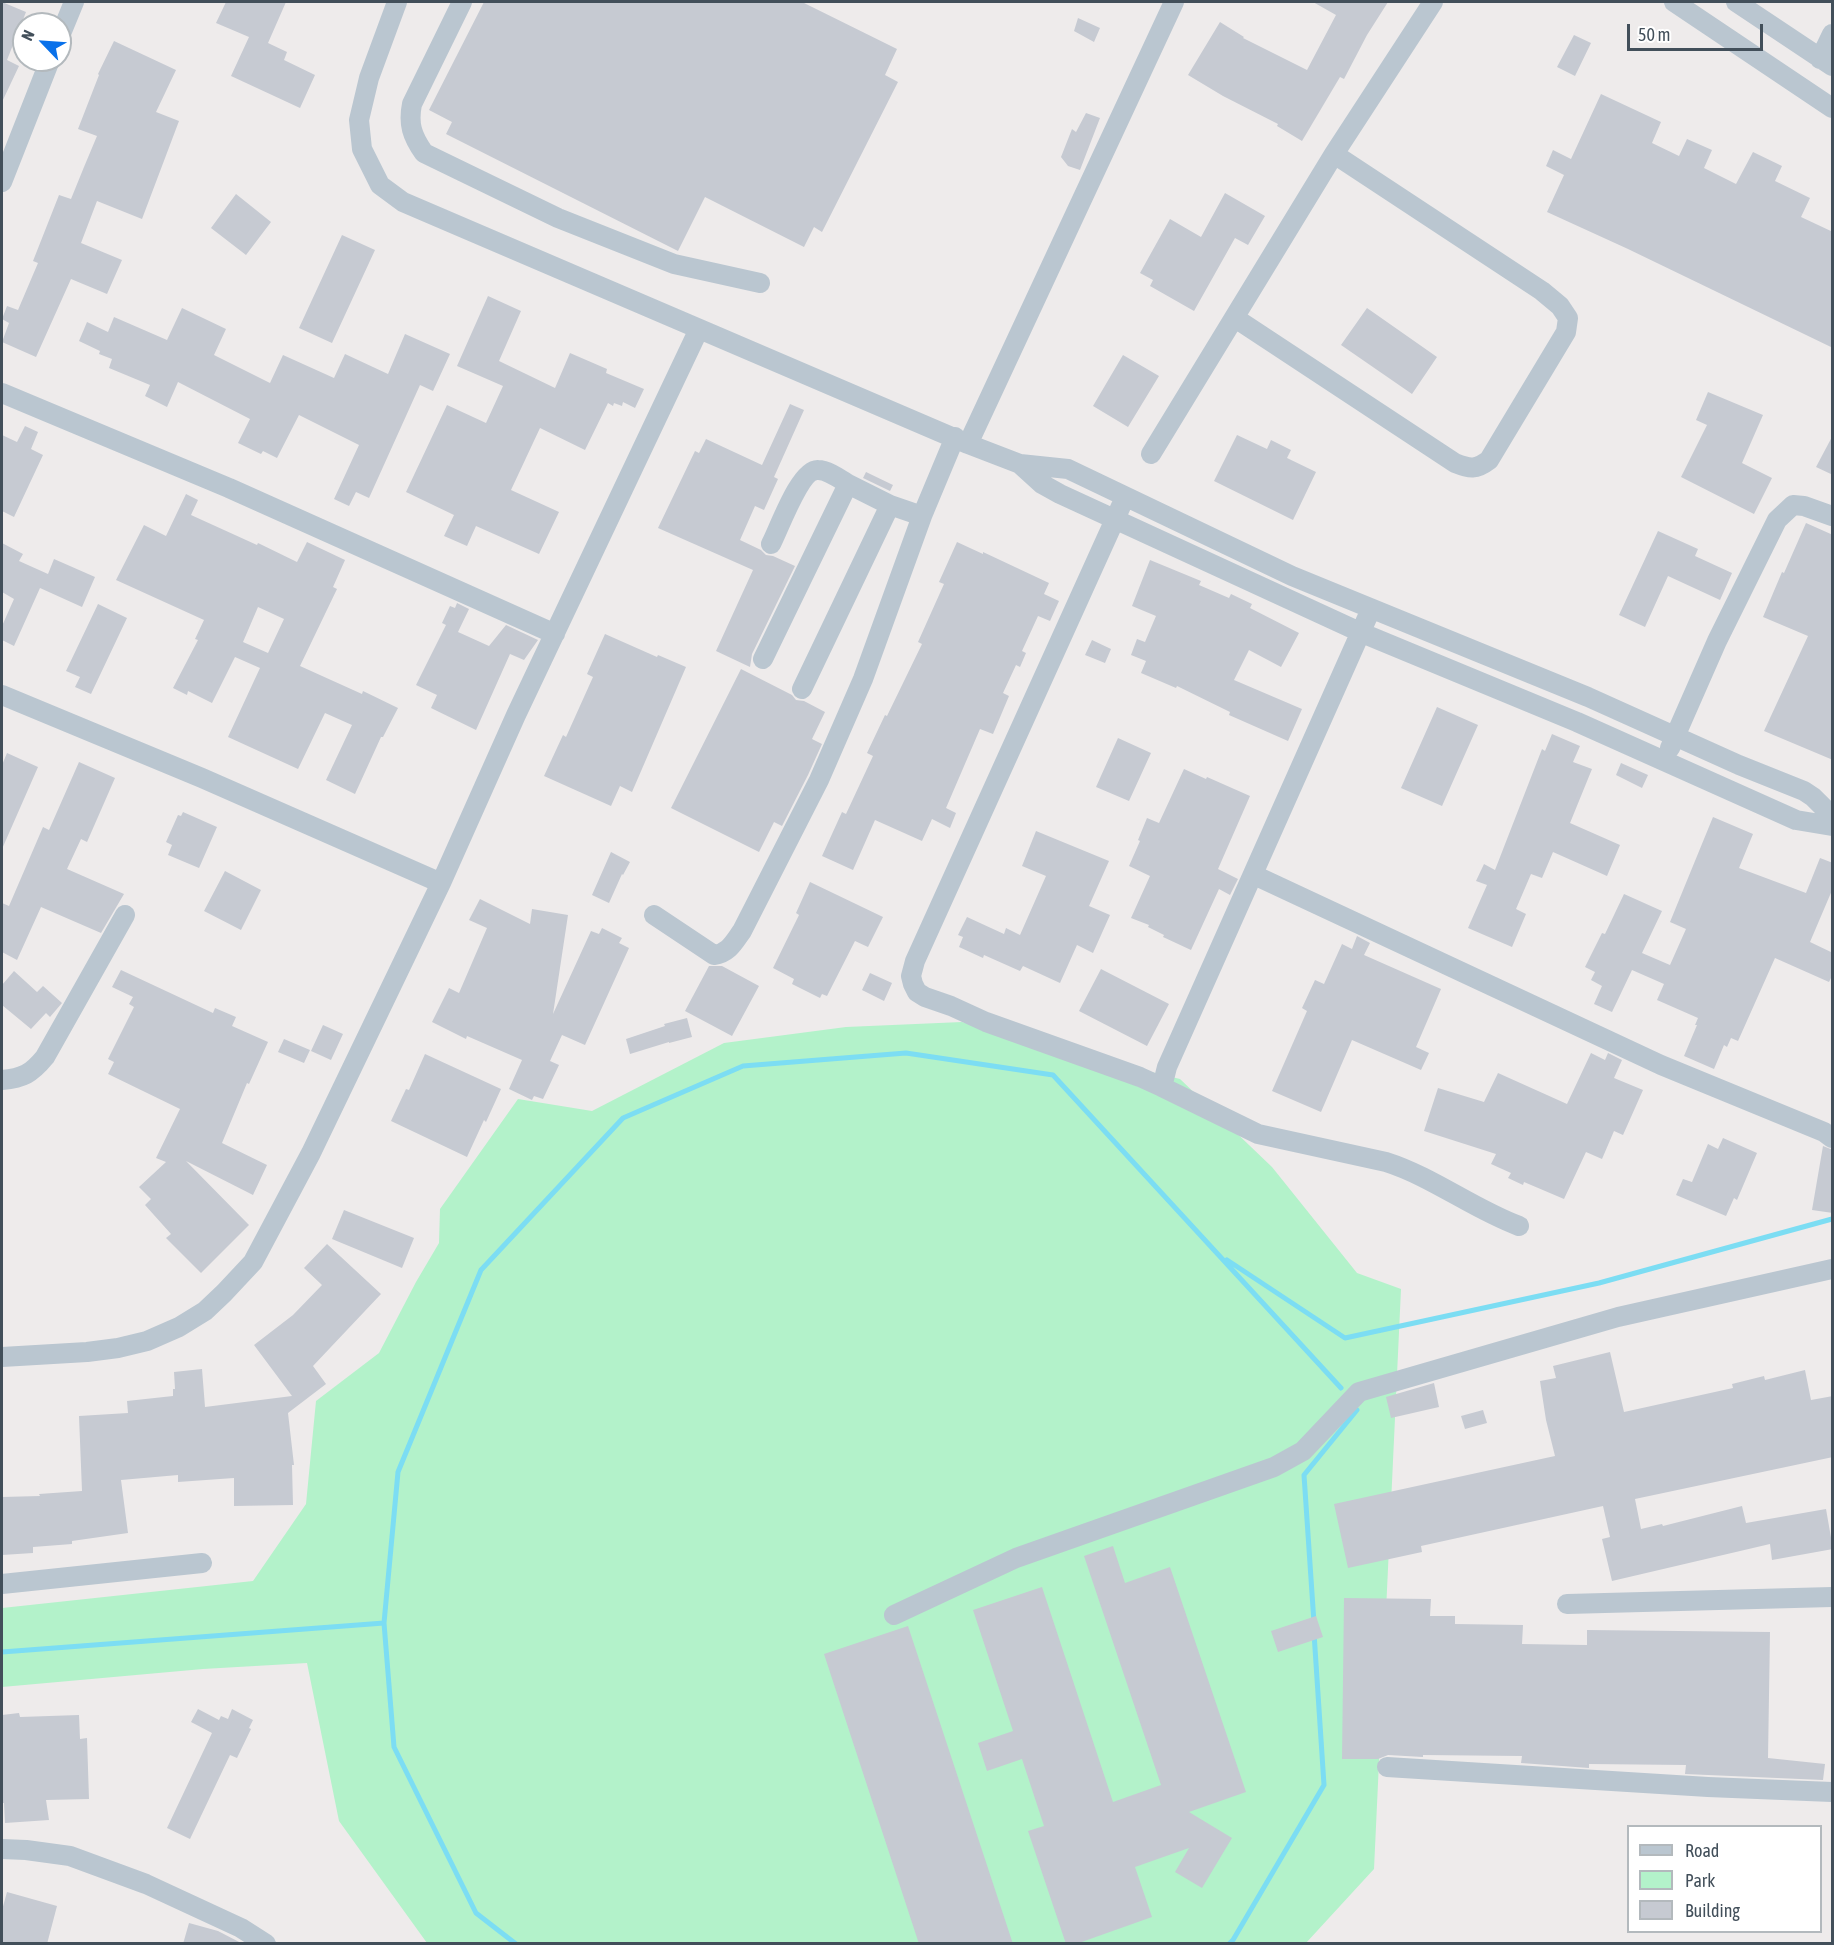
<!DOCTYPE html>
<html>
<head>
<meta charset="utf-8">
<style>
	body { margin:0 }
	#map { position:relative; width:1834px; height:1945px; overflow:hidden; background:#eeebeb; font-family:"Asap Condensed",sans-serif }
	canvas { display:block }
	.frame { position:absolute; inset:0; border:3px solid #424f5a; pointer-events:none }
	.legend { position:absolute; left:1627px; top:1825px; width:195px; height:108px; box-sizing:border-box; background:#fff; border:2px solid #b3b9bd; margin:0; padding:8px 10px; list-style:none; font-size:18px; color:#424f5a }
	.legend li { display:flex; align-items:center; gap:12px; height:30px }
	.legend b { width:30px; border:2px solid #b3b9bd }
	.north { position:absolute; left:12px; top:12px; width:60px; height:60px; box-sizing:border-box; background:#fff; border:2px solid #b3b9bd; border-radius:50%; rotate:295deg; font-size:16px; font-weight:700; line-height:24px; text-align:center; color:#424f5a }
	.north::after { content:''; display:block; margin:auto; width:21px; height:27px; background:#0971ea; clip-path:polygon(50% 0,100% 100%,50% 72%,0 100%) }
	.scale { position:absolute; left:1627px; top:24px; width:136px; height:27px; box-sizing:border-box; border:3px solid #424f5a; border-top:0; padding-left:8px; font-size:18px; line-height:21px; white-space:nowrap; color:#424f5a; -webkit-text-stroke:4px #fff; paint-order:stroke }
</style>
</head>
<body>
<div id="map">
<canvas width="1834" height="1945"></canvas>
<div class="frame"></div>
<ul class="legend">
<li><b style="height:8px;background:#bac6d0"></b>Road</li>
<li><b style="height:16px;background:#b3f2ca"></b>Park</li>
<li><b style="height:16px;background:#c6cad2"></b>Building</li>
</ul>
<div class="north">N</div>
<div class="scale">50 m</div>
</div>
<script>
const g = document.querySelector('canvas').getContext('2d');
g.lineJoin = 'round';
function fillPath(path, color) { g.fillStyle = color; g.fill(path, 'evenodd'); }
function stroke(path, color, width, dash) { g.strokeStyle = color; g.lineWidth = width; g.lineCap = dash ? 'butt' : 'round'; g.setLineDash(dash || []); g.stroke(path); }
const green = new Path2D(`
	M962 1022 1040 1045 1180 1079 1272 1167 1357 1273 1401 1289 1374 1869 1306 1943H427L339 1821 307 1663 203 1669 2 1687V1608L253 1581 306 1504 316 1401 379 1353 416 1282 439 1243 440 1209 518 1099 592 1111 724 1043 846 1027Z`);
const stream = new Path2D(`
	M1227 1260 1345 1338 1599 1283 1832 1219
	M1314 1623 1304 1475 1357 1410
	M2 1652 384 1623
	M516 1944 476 1913 394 1747 384 1623 398 1472 481 1270 623 1118 743 1066 906 1053 1053 1075 1341 1388
	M1229 1944 1233 1940 1324 1785 1314 1633`);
const building = new Path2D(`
	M2 2 26 12 7 60 19 66 2 102Z
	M226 2H286L268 43 287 52 284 60 315 75 300 108 231 76 249 37 216 23Z
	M484 2H802L897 49 885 75 898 82 822 232 814 227 804 247 705 197 678 251 446 134 452 122 429 110Z
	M1313 2H1388L1367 35 1344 79 1340 77 1302 141 1277 126 1278 124 1223 96 1188 75 1220 22 1244 37 1243 38 1307 70 1336 15Z
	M1078 18 1100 28 1094 42 1074 31Z
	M1574 35 1591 43 1575 76 1557 67Z
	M114 41 176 70 156 112 179 121 142 219 97 201 81 243 122 260 107 294 71 279 36 357 2 342 9 323 2 319 7 306 18 310 38 263 33 261 59 195 71 199 84 167 97 136 78 129 99 75 98 74Z
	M1601 94 1661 122 1652 143 1679 156 1687 139 1712 150 1704 168 1736 184 1753 152 1782 166 1775 181 1810 198 1801 217 1833 232V348L1628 249 1547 212 1564 175 1546 166 1553 150 1571 159Z
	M1086 113 1100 118 1080 170 1068 166 1061 157 1072 129 1076 132Z
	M1225 193 1265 216 1248 245 1235 238 1194 311 1150 286 1153 280 1140 273 1170 219 1201 237Z
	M236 194 271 222 246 255 211 228Z
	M342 235 375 250 332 343 299 328Z
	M488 296 521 311 499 361 555 388 570 353 607 369 606 373 644 389 635 408 623 402 622 406 614 403 613 406 608 403 585 450 540 428 511 490 559 512 539 554 476 526 467 546 444 536 454 515 406 492 447 405 486 423 503 386 457 366Z
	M182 308 226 329 214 355 270 383 283 355 334 378 345 354 388 374 405 334 450 354 433 391 420 385 369 498 356 492 349 506 334 499 359 445 299 415 277 458 263 451 261 454 238 443 250 419 178 382 167 407 145 396 150 385 109 368 112 359 99 354 100 351 79 341 87 322 108 332 114 317 167 340Z
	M1367 308 1437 357 1412 394 1341 345Z
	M1123 355 1159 376 1128 427 1093 406Z
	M1708 392 1763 415 1742 463 1772 478 1754 514 1681 477 1707 425 1696 420Z
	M790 404 804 410 774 477 778 479 764 510 755 506 740 540 761 550 766 555 773 556 795 566 752 654 750 667 716 651 753 570 658 528 695 451 699 453 706 439 762 465Z
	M25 426 38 432 31 449 43 455 14 517 2 511V435L17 442Z
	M1237 435 1267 449 1271 440 1291 450 1287 458 1316 472 1293 520 1214 481Z
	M1833 435V475L1816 467Z
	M866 472 893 485 890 491 863 478Z
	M186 494 198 500 191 515 257 545 258 543 297 562 307 542 345 560 333 587 337 589 300 666 362 694 363 691 398 708 383 737H381L355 794 326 780 352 725 325 713 298 769 228 737 260 668 235 657 212 703 188 691 187 695 173 688 198 640 195 639 204 620 116 580 144 525 166 536ZM258 607 284 619 268 653 243 642Z
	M1806 523 1833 535V760L1764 731 1808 636 1763 617 1782 572 1784 573Z
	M1658 531 1698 549 1695 556 1732 573 1720 600 1668 576 1645 627 1619 615Z
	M957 542 983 554V552L1049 583 1044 594 1059 601 1050 621 1038 616 1022 651 1026 653 1020 667 1016 665 1003 693 1009 696 993 734 980 729 946 808 956 813 950 828 932 819 922 841 875 820 853 870 822 856 842 812 846 814 873 756 867 753 885 715 887 716 922 644 918 642 944 584 939 582Z
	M2 543 23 554 19 561 48 574 54 559 95 577 82 607 40 588 14 646 2 640V626L14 599 2 592Z
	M1150 560 1201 581 1199 585 1229 598 1231 594 1252 604 1250 608 1299 633 1281 667 1249 650 1234 680 1302 709 1288 741 1229 715 1230 712 1177 686 1176 688 1141 673 1146 661 1131 655 1137 639 1145 642 1156 616 1132 606Z
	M457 603 469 609 458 632 489 646 506 625 538 640 524 660 510 654 476 730 431 708 437 695 416 685 446 625 442 623 450 606 455 608Z
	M98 604 127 618 91 694 75 687 80 677 66 671Z
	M605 634 657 657 658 655 686 667 632 792 620 786 611 806 544 776 563 735 566 737 593 677 587 674Z
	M1092 640 1111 649 1105 663 1085 655Z
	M741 669 792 695 796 700 804 701 825 712 812 739 822 744 808 775 782 826 774 822 759 852 671 808Z
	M1437 707 1478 725 1442 806 1401 788Z
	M1552 734 1580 746 1573 762 1592 769 1570 823 1620 845 1607 876 1553 852 1542 878 1531 874 1516 909 1526 914 1512 947 1468 928 1487 885 1476 881 1484 864 1495 870 1542 749 1545 751Z
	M1118 738 1151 753 1129 801 1096 787Z
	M7 753 38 767 2 849V765Z
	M79 762 115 778 87 842 81 839 67 869 124 894 101 933 41 907 17 960 2 952V903L9 906 43 827 49 830Z
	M1621 763 1648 775 1642 788 1616 775Z
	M1184 769 1206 779 1207 777 1250 796 1218 869 1238 879 1230 895 1219 889 1191 950 1163 937 1164 935 1148 927 1149 925 1131 918 1150 876 1129 866 1140 841 1138 840 1147 818 1159 823Z
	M183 812 217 827 199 868 168 855 172 845 166 842 178 815 181 816Z
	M1713 817 1753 834 1739 868 1806 893 1820 858 1833 863V888L1810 942 1833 953V974L1829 982 1775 958 1738 1041 1731 1038 1727 1047 1724 1045 1714 1069 1684 1056 1697 1025H1695L1698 1018 1657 1000 1664 984 1632 970 1612 1012 1594 1004 1602 986 1591 980 1595 972 1585 967 1602 933 1605 934 1624 894 1662 911 1642 953 1670 965 1686 929 1670 922Z
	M1036 831 1109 861 1089 906 1110 915 1093 953 1077 945 1060 983 1023 966 1020 971 984 955 983 958 959 947 963 937 958 935 967 917 1004 934 1006 928 1020 935 1046 876 1022 866Z
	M611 852 630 862 623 875 622 874 609 903 592 895Z
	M225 871 261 890 241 930 204 911Z
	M810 882 883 917 868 947 855 941 827 996 822 994 820 998 792 984 794 979 773 968 799 915 796 913Z
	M480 899 530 924 532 909 568 915 553 1014 591 931 599 934 602 928 622 938 619 943 629 948 585 1045 562 1035 550 1061 559 1065 543 1099 534 1096 532 1100 509 1089 522 1060 467 1036 466 1039 432 1022 449 988 459 993 487 928 469 920Z
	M1357 936 1370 943 1364 955 1441 989 1416 1047 1429 1053 1421 1070 1352 1040 1321 1112 1272 1091 1307 1011 1302 1008 1315 980 1324 984 1342 944 1352 949Z
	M709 966H722L759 986 732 1036 685 1011Z
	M1101 969 1169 1004 1147 1046 1079 1011Z
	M121 970 213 1013 215 1008 236 1017 232 1026 268 1042 249 1084 247 1083 222 1143 267 1165 253 1195 186 1161 249 1225 201 1273 166 1238 171 1234 145 1205 151 1199 139 1187 166 1162 156 1158 180 1109 108 1074 114 1062 108 1059 134 1007 129 1004 133 997 112 987Z
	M14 971 37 992 43 986 62 1003 50 1017 46 1013 31 1029 2 1005V985Z
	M870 973 892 983 884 1001 862 990Z
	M687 1018 692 1037 669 1043V1042L630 1054 626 1039 665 1026 664 1024Z
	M323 1025 343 1034 331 1060 311 1051Z
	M284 1039 310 1050 304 1063 278 1052Z
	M1591 1053 1605 1060 1608 1053 1622 1060 1614 1078 1643 1090 1623 1135 1614 1131 1602 1159 1586 1152 1564 1199 1524 1182 1523 1185 1508 1178 1511 1173 1491 1164 1496 1154 1424 1131 1438 1088 1484 1102 1498 1073 1567 1104Z
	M425 1054 501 1089 486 1122 484 1120 467 1157 391 1121 406 1089 409 1090Z
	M1723 1138 1757 1153 1737 1200 1734 1198 1726 1216 1676 1195 1683 1179 1692 1182 1708 1144 1718 1149Z
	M1823 1146 1833 1150V1213L1812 1210Z
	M344 1210 414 1238 402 1268 332 1239Z
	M327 1244 381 1294 313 1366 326 1384 288 1413 294 1465H292L293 1505 234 1506V1478L178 1482V1475L121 1480 128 1533 72 1541V1544L33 1547V1553L2 1555V1497L40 1496 39 1494 82 1491 79 1416 128 1413 127 1401 173 1396V1389H175L174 1372 202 1369 205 1407 292 1396 254 1345 293 1315 322 1285 304 1268Z
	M1610 1352 1624 1412 1733 1388 1732 1384 1764 1376 1765 1380 1805 1370 1811 1400 1833 1396V1457L1635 1499 1641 1529 1662 1524 1663 1526 1742 1506 1746 1523 1826 1509 1833 1549 1772 1560 1770 1544 1612 1581 1602 1539 1610 1537 1603 1506 1421 1546 1422 1552 1348 1568 1334 1504 1555 1456 1546 1420 1540 1381 1556 1378 1553 1366Z
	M1434 1383 1439 1407 1391 1418 1386 1397Z
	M1483 1410 1487 1423 1465 1429 1461 1416Z
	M1113 1546 1125 1583 1170 1567 1246 1792 1189 1812 1232 1838 1202 1888 1175 1872 1189 1848 1135 1867 1152 1917 1076 1944H1066L1028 1831 1044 1826 1022 1759 987 1771 978 1743 1013 1731 973 1610 1042 1587 1113 1802 1161 1785 1084 1556Z
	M1344 1598 1431 1599 1430 1616H1455V1624L1523 1625 1522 1644 1587 1645V1630L1770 1632 1768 1758 1825 1764 1823 1780 1685 1774 1686 1765 1589 1764V1768L1521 1763 1522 1756 1423 1755V1757L1388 1755 1378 1759H1342Z
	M1316 1616 1323 1637 1278 1652 1271 1631Z
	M908 1626 1013 1944H919L824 1654Z
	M198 1709 219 1720 221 1716 228 1719 232 1709 253 1720 249 1728 251 1729 237 1758 230 1755 190 1839 167 1828 212 1733 191 1722Z
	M19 1713 20 1717 79 1715 80 1739 87 1738 89 1799 46 1800 49 1820 5 1823 4 1803H2V1715Z
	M7 1892 57 1906 47 1944H2V1910Z
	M189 1923 218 1931 243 1944H183Z`);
const minor = new Path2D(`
	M397 2 369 78 359 120 362 149 380 185 403 202 968 444 1020 464 1068 469 1292 576 1588 697 1739 765 1804 791 1813 797 1832 816
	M462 2 412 104C408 124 412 136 424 153L558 218 674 264 760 283
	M1674 2 1832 108
	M1736 2 1832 66
	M60 36 74 2
	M1820 59 1832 34
	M2 182 50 60
	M1235 318 1455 463C1470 469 1476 470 1489 460L1566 332 1568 318 1560 306 1542 291 1334 154
	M2 393 229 488 555 634
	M968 444 1174 2
	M1151 454 1334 154 1433 2
	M1020 464 1042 484 1060 494 1362 633 1577 722 1796 820 1832 826
	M1121 506 915 961 911 976 913 984 917 992 925 997 951 1006 986 1022 1140 1077 1162 1087
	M771 544C779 529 800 469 818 470 828 470 840 479 848 484
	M1371 609 1167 1067 1162 1087 1258 1134 1386 1162C1433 1177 1473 1209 1519 1226
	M763 659 848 484 890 505 922 516
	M802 689 890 505
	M2 695 202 778 441 883
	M1670 748 1717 641 1777 520 1793 505 1804 506 1832 516
	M1254 875 1661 1065 1824 1132 1832 1138
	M654 915 714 955C729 953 734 942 742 931L819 780 863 679 922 516 955 437
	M2 1080C23 1078 31 1074 45 1057L125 915
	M2 1357 87 1352 118 1348 147 1341 179 1327 205 1311 224 1293 253 1262 311 1153 441 883 516 715 699 329
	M2 1584 202 1563
	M1567 1604 1832 1597
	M894 1615 1016 1558 1274 1467 1303 1451 1359 1392 1618 1317 1832 1269
	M1387 1767 1708 1787 1832 1792
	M2 1849 26 1850 70 1856 146 1884 241 1928 266 1944`);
fillPath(green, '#b3f2ca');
stroke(stream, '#7cddf3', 5);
fillPath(building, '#c6cad2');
stroke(minor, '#bac6d0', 20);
</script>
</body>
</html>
